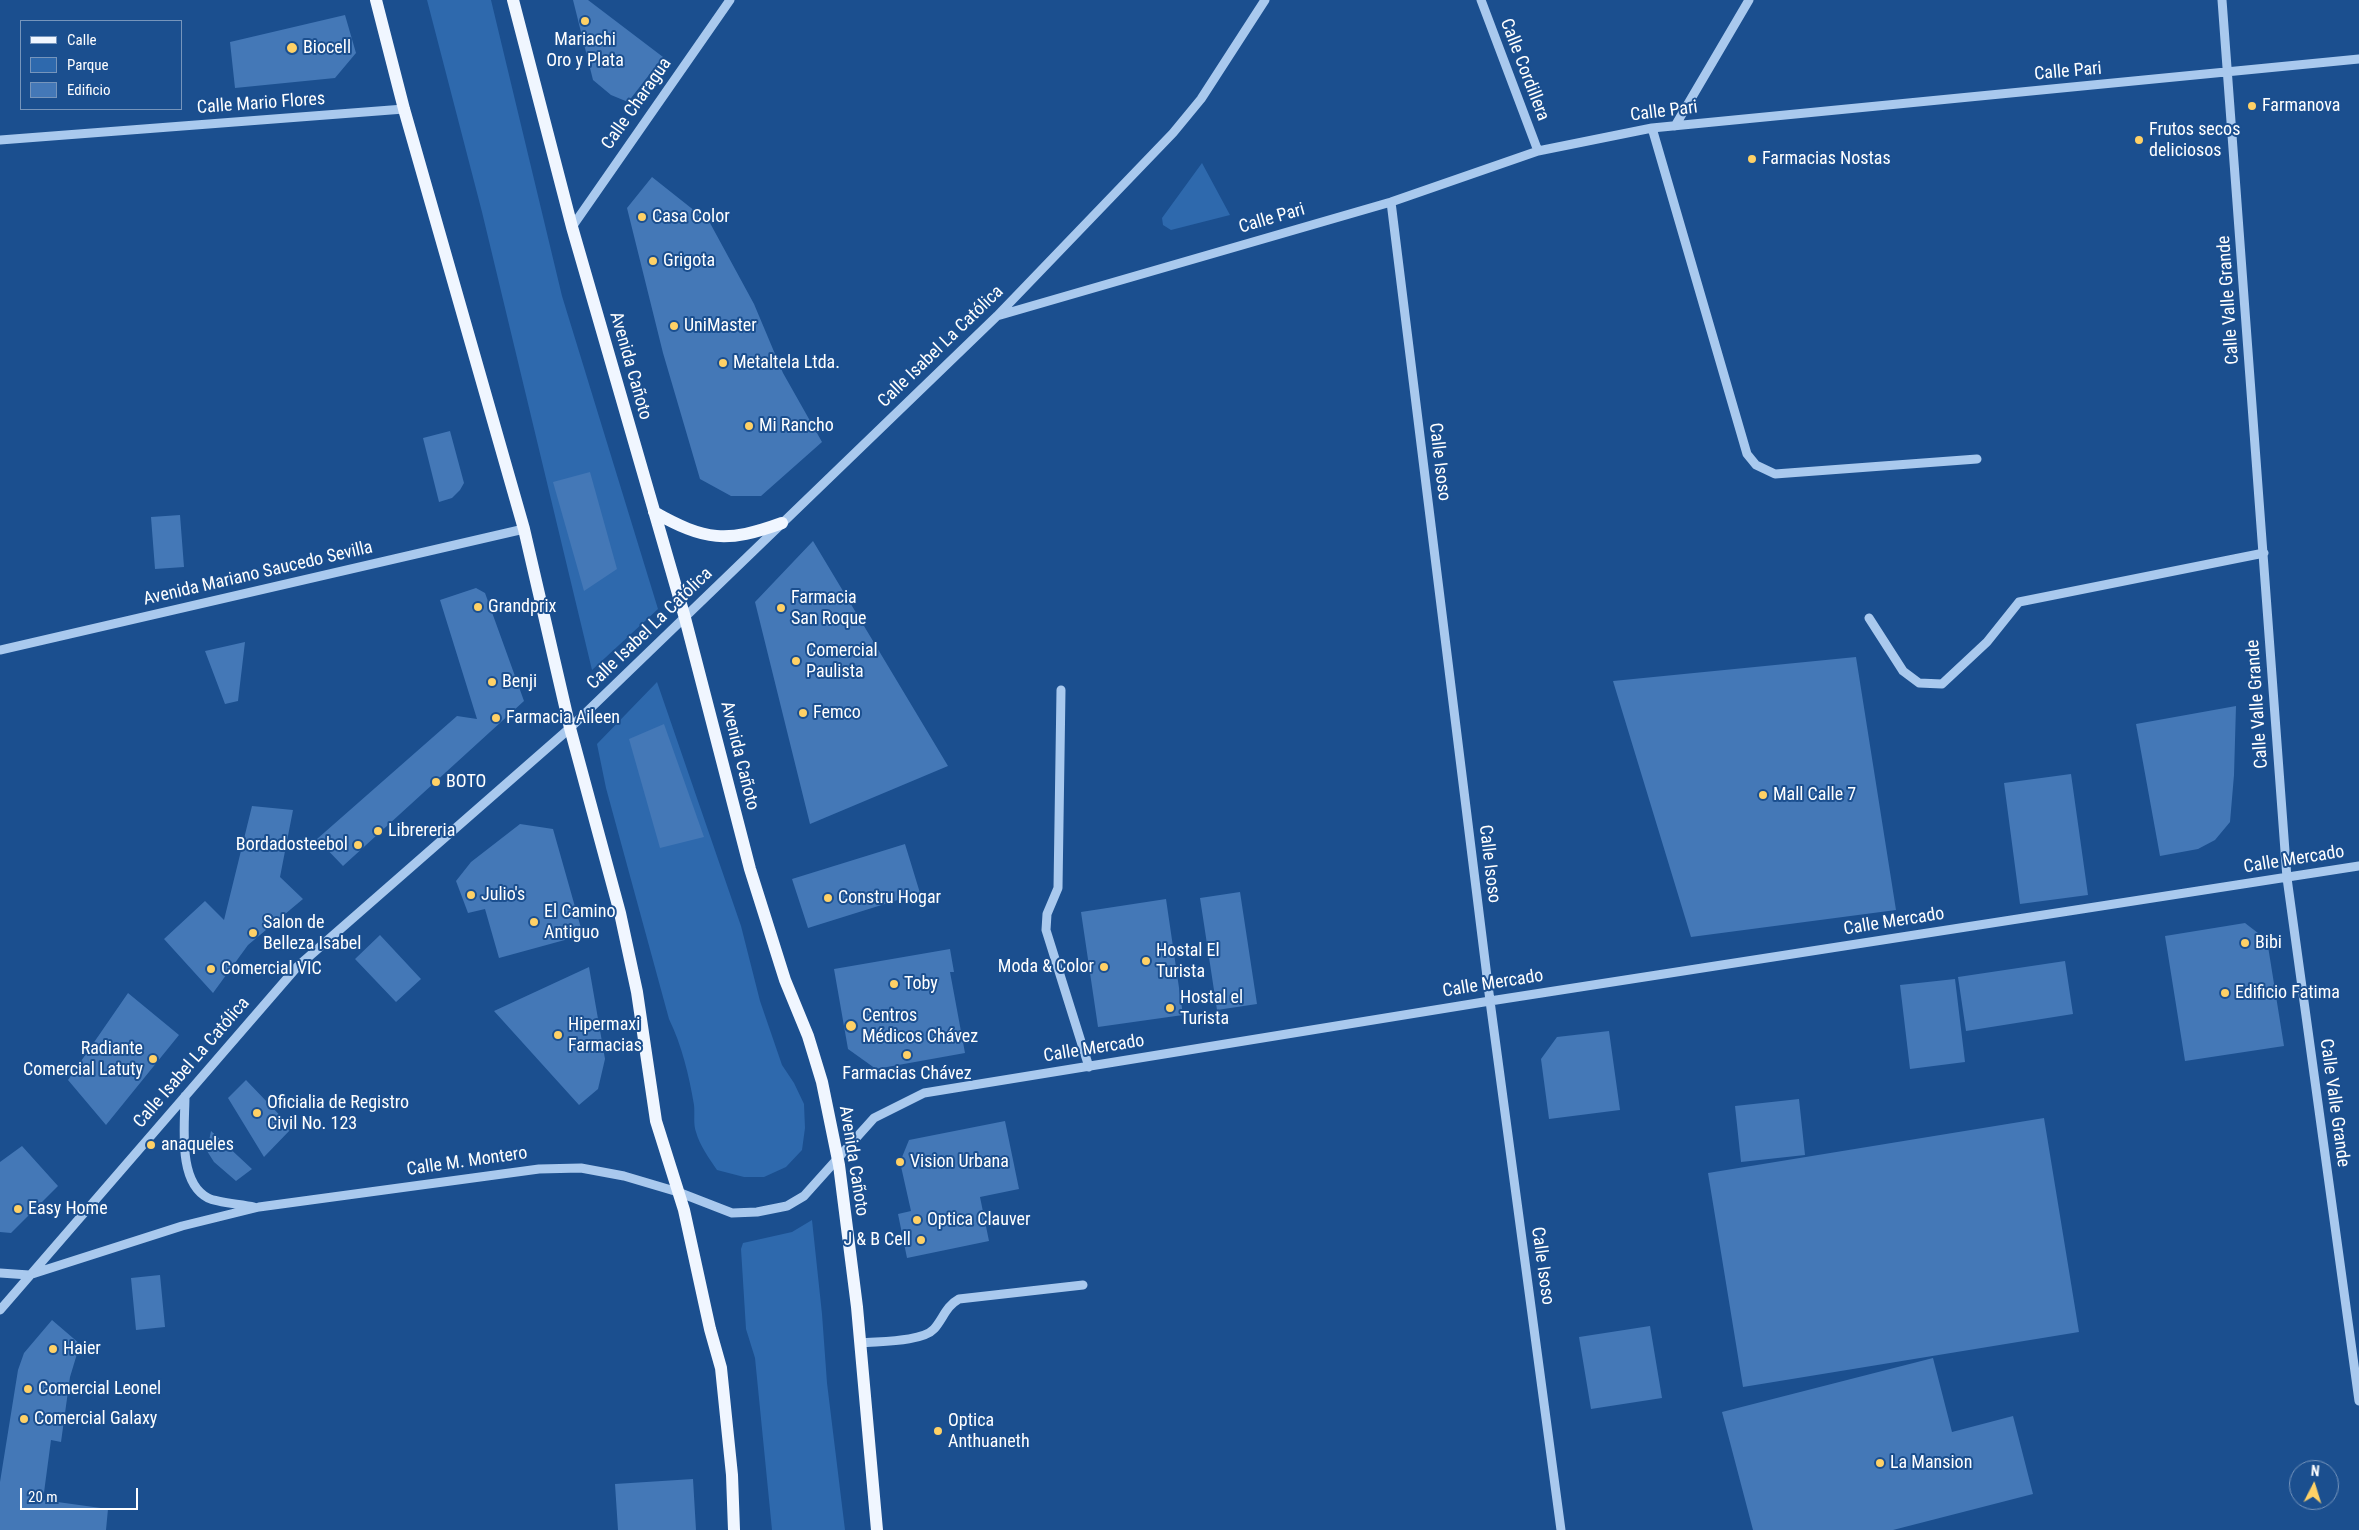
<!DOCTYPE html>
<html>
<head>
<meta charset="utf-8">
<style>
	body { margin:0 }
	#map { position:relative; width:2359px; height:1530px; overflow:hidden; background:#1b4f8f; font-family:"Roboto Condensed",sans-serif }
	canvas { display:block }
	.legend { position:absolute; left:20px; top:20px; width:162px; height:90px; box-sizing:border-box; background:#1b4f8f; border:1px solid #7695bc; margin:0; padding:6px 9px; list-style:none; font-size:15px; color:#fff }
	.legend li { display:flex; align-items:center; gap:10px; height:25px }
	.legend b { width:25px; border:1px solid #7695bc }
	.north { position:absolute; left:2289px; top:1460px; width:50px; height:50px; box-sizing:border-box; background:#1b4f8f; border:1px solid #7695bc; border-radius:50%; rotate:5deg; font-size:14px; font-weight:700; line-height:20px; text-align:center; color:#fff }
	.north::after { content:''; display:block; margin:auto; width:18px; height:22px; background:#ffd166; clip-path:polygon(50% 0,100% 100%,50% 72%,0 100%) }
	.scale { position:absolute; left:20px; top:1488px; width:118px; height:22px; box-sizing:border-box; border:2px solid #fff; border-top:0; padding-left:6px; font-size:15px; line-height:18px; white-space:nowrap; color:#fff; -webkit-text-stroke:4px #1b4f8f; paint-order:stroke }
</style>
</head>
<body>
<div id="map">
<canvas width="2359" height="1530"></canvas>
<ul class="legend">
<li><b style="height:6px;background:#f0f6ff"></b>Calle</li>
<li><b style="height:14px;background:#2e69ad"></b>Parque</li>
<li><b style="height:14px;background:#4478b7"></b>Edificio</li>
</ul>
<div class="north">N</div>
<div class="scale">20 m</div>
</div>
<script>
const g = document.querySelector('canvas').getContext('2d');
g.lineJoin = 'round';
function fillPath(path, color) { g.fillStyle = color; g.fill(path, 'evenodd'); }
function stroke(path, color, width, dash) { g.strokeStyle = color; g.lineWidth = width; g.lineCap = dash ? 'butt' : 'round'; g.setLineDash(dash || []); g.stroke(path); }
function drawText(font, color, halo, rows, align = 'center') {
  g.font = font + ' "Roboto Condensed",sans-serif'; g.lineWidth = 4; g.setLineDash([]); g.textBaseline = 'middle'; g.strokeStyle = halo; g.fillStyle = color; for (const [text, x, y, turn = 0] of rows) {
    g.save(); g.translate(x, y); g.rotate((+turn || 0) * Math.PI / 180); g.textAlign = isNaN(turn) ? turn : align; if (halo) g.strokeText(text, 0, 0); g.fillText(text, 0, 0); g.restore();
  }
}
const green = new Path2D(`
	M427 0H491L562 296 658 609 592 670 482 212Z
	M1202 163 1230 215 1171 230 1163 225 1162 218Z
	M657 682 741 926 760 1001 782 1065 794 1083 804 1104 805 1128 802 1150 786 1167 764 1177H744L717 1170C709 1158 700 1146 696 1132 693 1124 695 1114 694 1105 689 1075 682 1046 669 1019L606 788 597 744Z
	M812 1220 822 1314 827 1383 845 1530H772L755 1358 746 1329 741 1249 743 1243 792 1232Z`);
const building = new Path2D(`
	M573 0H588L663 57 628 102 611 95 593 80Z
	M345 15 356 53 335 78 235 88 230 42Z
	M652 177 710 223 754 304 783 373 822 442 761 496H731L700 479 663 353 627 208Z
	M450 431 464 483 460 490 452 498 439 502 423 438Z
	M590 472 617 569 584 591 553 482Z
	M180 515 184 567 155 569 151 517Z
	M813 541 948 766 810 824 755 602Z
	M476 588 485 593 524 701 343 866 317 839 457 716 477 719 440 600Z
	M245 642 238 701 225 704 205 651Z
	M1856 657 1896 910 1691 937 1613 681Z
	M2236 706 2234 775 2230 822 2215 840 2198 849 2160 856 2136 724Z
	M664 724 704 837 660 848 629 739Z
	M2071 774 2088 895 2020 904 2004 783Z
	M252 806 293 810 280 877 303 899 248 945 213 993 164 939 205 901 224 920Z
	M520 824 553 829 583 935 499 958 485 909 468 913 456 881 471 862Z
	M905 844 920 893 808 928 792 879Z
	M1240 892 1257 1004 1217 1010 1200 898Z
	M1166 899 1183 1015 1098 1027 1081 912Z
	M2245 923 2267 940 2284 1046 2185 1061 2165 936Z
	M380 935 421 979 396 1002 355 959Z
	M950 949 954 972H950L965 1053 876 1069 848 1049 834 969Z
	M2065 961 2073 1014 1966 1031 1958 977Z
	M589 967 605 1059 598 1089 579 1105 494 1011Z
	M1955 979 1965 1062 1910 1069 1900 985Z
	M128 993 179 1035 106 1125 68 1080Z
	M1609 1031 1620 1110 1549 1119 1541 1059 1557 1037Z
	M246 1080 292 1128 264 1157 228 1098Z
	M1799 1099 1805 1155 1741 1162 1735 1106Z
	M2044 1118 2079 1332 1743 1387 1708 1173Z
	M1005 1121 1019 1189 980 1197 989 1241 907 1258 898 1214 911 1211 900 1162 909 1140Z
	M211 1131 252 1169 236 1181 214 1162 207 1151Z
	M22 1146 58 1186 11 1233 0 1232V1162Z
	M160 1275 165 1327 136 1330 131 1278Z
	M52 1320 80 1344 70 1377 61 1442 51 1440 43 1500 108 1509 106 1530H0V1482L18 1370 24 1353Z
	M1650 1326 1662 1398 1591 1409 1579 1337Z
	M1933 1358 1952 1432 2013 1416 2033 1494 1893 1530H1753L1722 1412Z
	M693 1479 696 1530H618L615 1484Z`);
const minor = new Path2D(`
	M1481 0 1538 151
	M2222 0 2287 878 2359 1401
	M1675 126 1749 0
	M1652 128 1747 454 1756 465 1775 474 1977 459
	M0 140 404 109
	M1391 202 1490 1001 1561 1530
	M572 227 730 0
	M997 316 1391 202 1538 151 1652 128 2359 59
	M1869 618 1903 671 1919 683 1942 684 1987 642 2019 602 2264 553
	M0 650 524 529
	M1061 690 1058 888 1047 914 1046 930 1089 1067
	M185 1096C185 1125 177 1182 208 1198 218 1203 242 1204 254 1207
	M0 1273 29 1275 182 1226 259 1207 539 1169 581 1168 624 1176 678 1192 732 1213 757 1212 787 1206 804 1196 874 1118 924 1093 1490 1001 2359 866
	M0 1310 297 967 570 728 997 316 1173 133 1201 99 1265 0
	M861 1343C879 1341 922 1342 934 1329 943 1319 946 1306 959 1299L1083 1285`);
const major = new Path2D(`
	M376 0 404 109 524 529 570 728 620 913 637 992 656 1121 684 1210 710 1329 721 1368 732 1475 734 1530
	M513 0 572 227 685 618 750 869 785 980 808 1036 822 1082 839 1165 857 1307 877 1530
	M654 512C705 541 727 543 782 523`);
const markers = [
	[585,21,5,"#ffd166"],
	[292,48,6,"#ffd166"],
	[2252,106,5,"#ffd166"],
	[2139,140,5,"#ffd166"],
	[1752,159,5,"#ffd166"],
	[642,217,5,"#ffd166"],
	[653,261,5,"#ffd166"],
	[674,326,5,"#ffd166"],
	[723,363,5,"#ffd166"],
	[749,426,5,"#ffd166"],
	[478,607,5,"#ffd166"],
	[781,608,5,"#ffd166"],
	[796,661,5,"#ffd166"],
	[492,682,5,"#ffd166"],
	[803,713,5,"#ffd166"],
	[496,718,5,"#ffd166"],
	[436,782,5,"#ffd166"],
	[1763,795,5,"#ffd166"],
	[378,831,5,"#ffd166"],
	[358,845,5,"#ffd166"],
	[471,895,5,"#ffd166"],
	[828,898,5,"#ffd166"],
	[534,922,5,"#ffd166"],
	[253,933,5,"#ffd166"],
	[2245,943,5,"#ffd166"],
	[1146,961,5,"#ffd166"],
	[1104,967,5,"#ffd166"],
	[211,969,5,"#ffd166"],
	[894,984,5,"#ffd166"],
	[2225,993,5,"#ffd166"],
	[1170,1008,5,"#ffd166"],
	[851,1026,6,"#ffd166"],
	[558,1035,5,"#ffd166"],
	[907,1055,5,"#ffd166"],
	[153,1059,5,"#ffd166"],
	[257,1113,5,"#ffd166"],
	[151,1145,5,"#ffd166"],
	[900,1162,5,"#ffd166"],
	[18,1209,5,"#ffd166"],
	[917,1220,5,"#ffd166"],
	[921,1240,5,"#ffd166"],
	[53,1349,5,"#ffd166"],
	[28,1389,5,"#ffd166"],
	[24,1419,5,"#ffd166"],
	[938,1431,5,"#ffd166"],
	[1880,1463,5,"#ffd166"]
];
const poiNames = [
	["Mariachi",585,40,"center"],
	["Oro y Plata",585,61,"center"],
	["Biocell",303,48],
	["Farmanova",2262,106],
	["Frutos secos",2149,130],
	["deliciosos",2149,151],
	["Farmacias Nostas",1762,159],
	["Casa Color",652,217],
	["Grigota",663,261],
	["UniMaster",684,326],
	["Metaltela Ltda.",733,363],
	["Mi Rancho",759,426],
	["Farmacia",791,598],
	["San Roque",791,619],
	["Grandprix",488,607],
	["Comercial",806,651],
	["Paulista",806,672],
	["Benji",502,682],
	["Femco",813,713],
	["Farmacia Aileen",506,718],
	["BOTO",446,782],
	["Mall Calle 7",1773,795],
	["Librereria",388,831],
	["Bordadosteebol",348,845,"right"],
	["Julio's",481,895],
	["Constru Hogar",838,898],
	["El Camino",544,912],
	["Antiguo",544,933],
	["Salon de",263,923],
	["Belleza Isabel",263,944],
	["Bibi",2255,943],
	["Hostal El",1156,951],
	["Turista",1156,972],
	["Moda & Color",1094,967,"right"],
	["Comercial VIC",221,969],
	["Toby",904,984],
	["Edificio Fatima",2235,993],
	["Hostal el",1180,998],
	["Turista",1180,1019],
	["Centros",862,1016],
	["Médicos Chávez",862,1037],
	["Hipermaxi",568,1025],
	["Farmacias",568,1046],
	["Radiante",143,1049,"right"],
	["Comercial Latuty",143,1070,"right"],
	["Farmacias Chávez",907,1074,"center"],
	["Oficialia de Registro",267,1103],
	["Civil No. 123",267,1124],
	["anaqueles",161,1145],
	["Vision Urbana",910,1162],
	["Easy Home",28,1209],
	["Optica Clauver",927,1220],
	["J & B Cell",911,1240,"right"],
	["Haier",63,1349],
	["Comercial Leonel",38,1389],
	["Comercial Galaxy",34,1419],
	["Optica",948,1421],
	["Anthuaneth",948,1442],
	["La Mansion",1890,1463]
];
const streetNames = [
	["Calle Cordillera",1524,70,69],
	["Calle Pari",2068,72,-5],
	["Calle Mario Flores",261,104,-4],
	["Calle Charagua",637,104,-55],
	["Calle Pari",1664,112,-7],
	["Calle Pari",1272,219,-16],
	["Calle Valle Grande",2229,300,-94],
	["Calle Isabel La Católica",941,347,-44],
	["Avenida Cañoto",630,366,74],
	["Calle Isoso",1439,462,83],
	["Avenida Mariano Saucedo Sevilla",258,574,-13],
	["Calle Isabel La Católica",650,629,-44],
	["Calle Valle Grande",2258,704,-94],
	["Avenida Cañoto",739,756,76],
	["Calle Mercado",2294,860,-9],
	["Calle Isoso",1489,864,83],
	["Calle Mercado",1894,922,-9],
	["Calle Mercado",1493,984,-9],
	["Calle Mercado",1094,1049,-9],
	["Calle Isabel La Católica",192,1063,-49],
	["Calle Valle Grande",2334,1103,82],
	["Avenida Cañoto",853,1161,81],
	["Calle M. Montero",467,1162,-8],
	["Calle Isoso",1542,1266,82]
];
fillPath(green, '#2e69ad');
fillPath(building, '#4478b7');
stroke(minor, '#a9c9ee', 9);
stroke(major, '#f0f6ff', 12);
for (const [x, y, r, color] of markers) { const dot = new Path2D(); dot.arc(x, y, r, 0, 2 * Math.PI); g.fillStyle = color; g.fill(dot); stroke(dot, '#1b4f8f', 2); }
drawText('18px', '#fff', '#1b4f8f', poiNames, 'left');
drawText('18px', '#fff', '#1b4f8f', streetNames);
</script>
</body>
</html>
